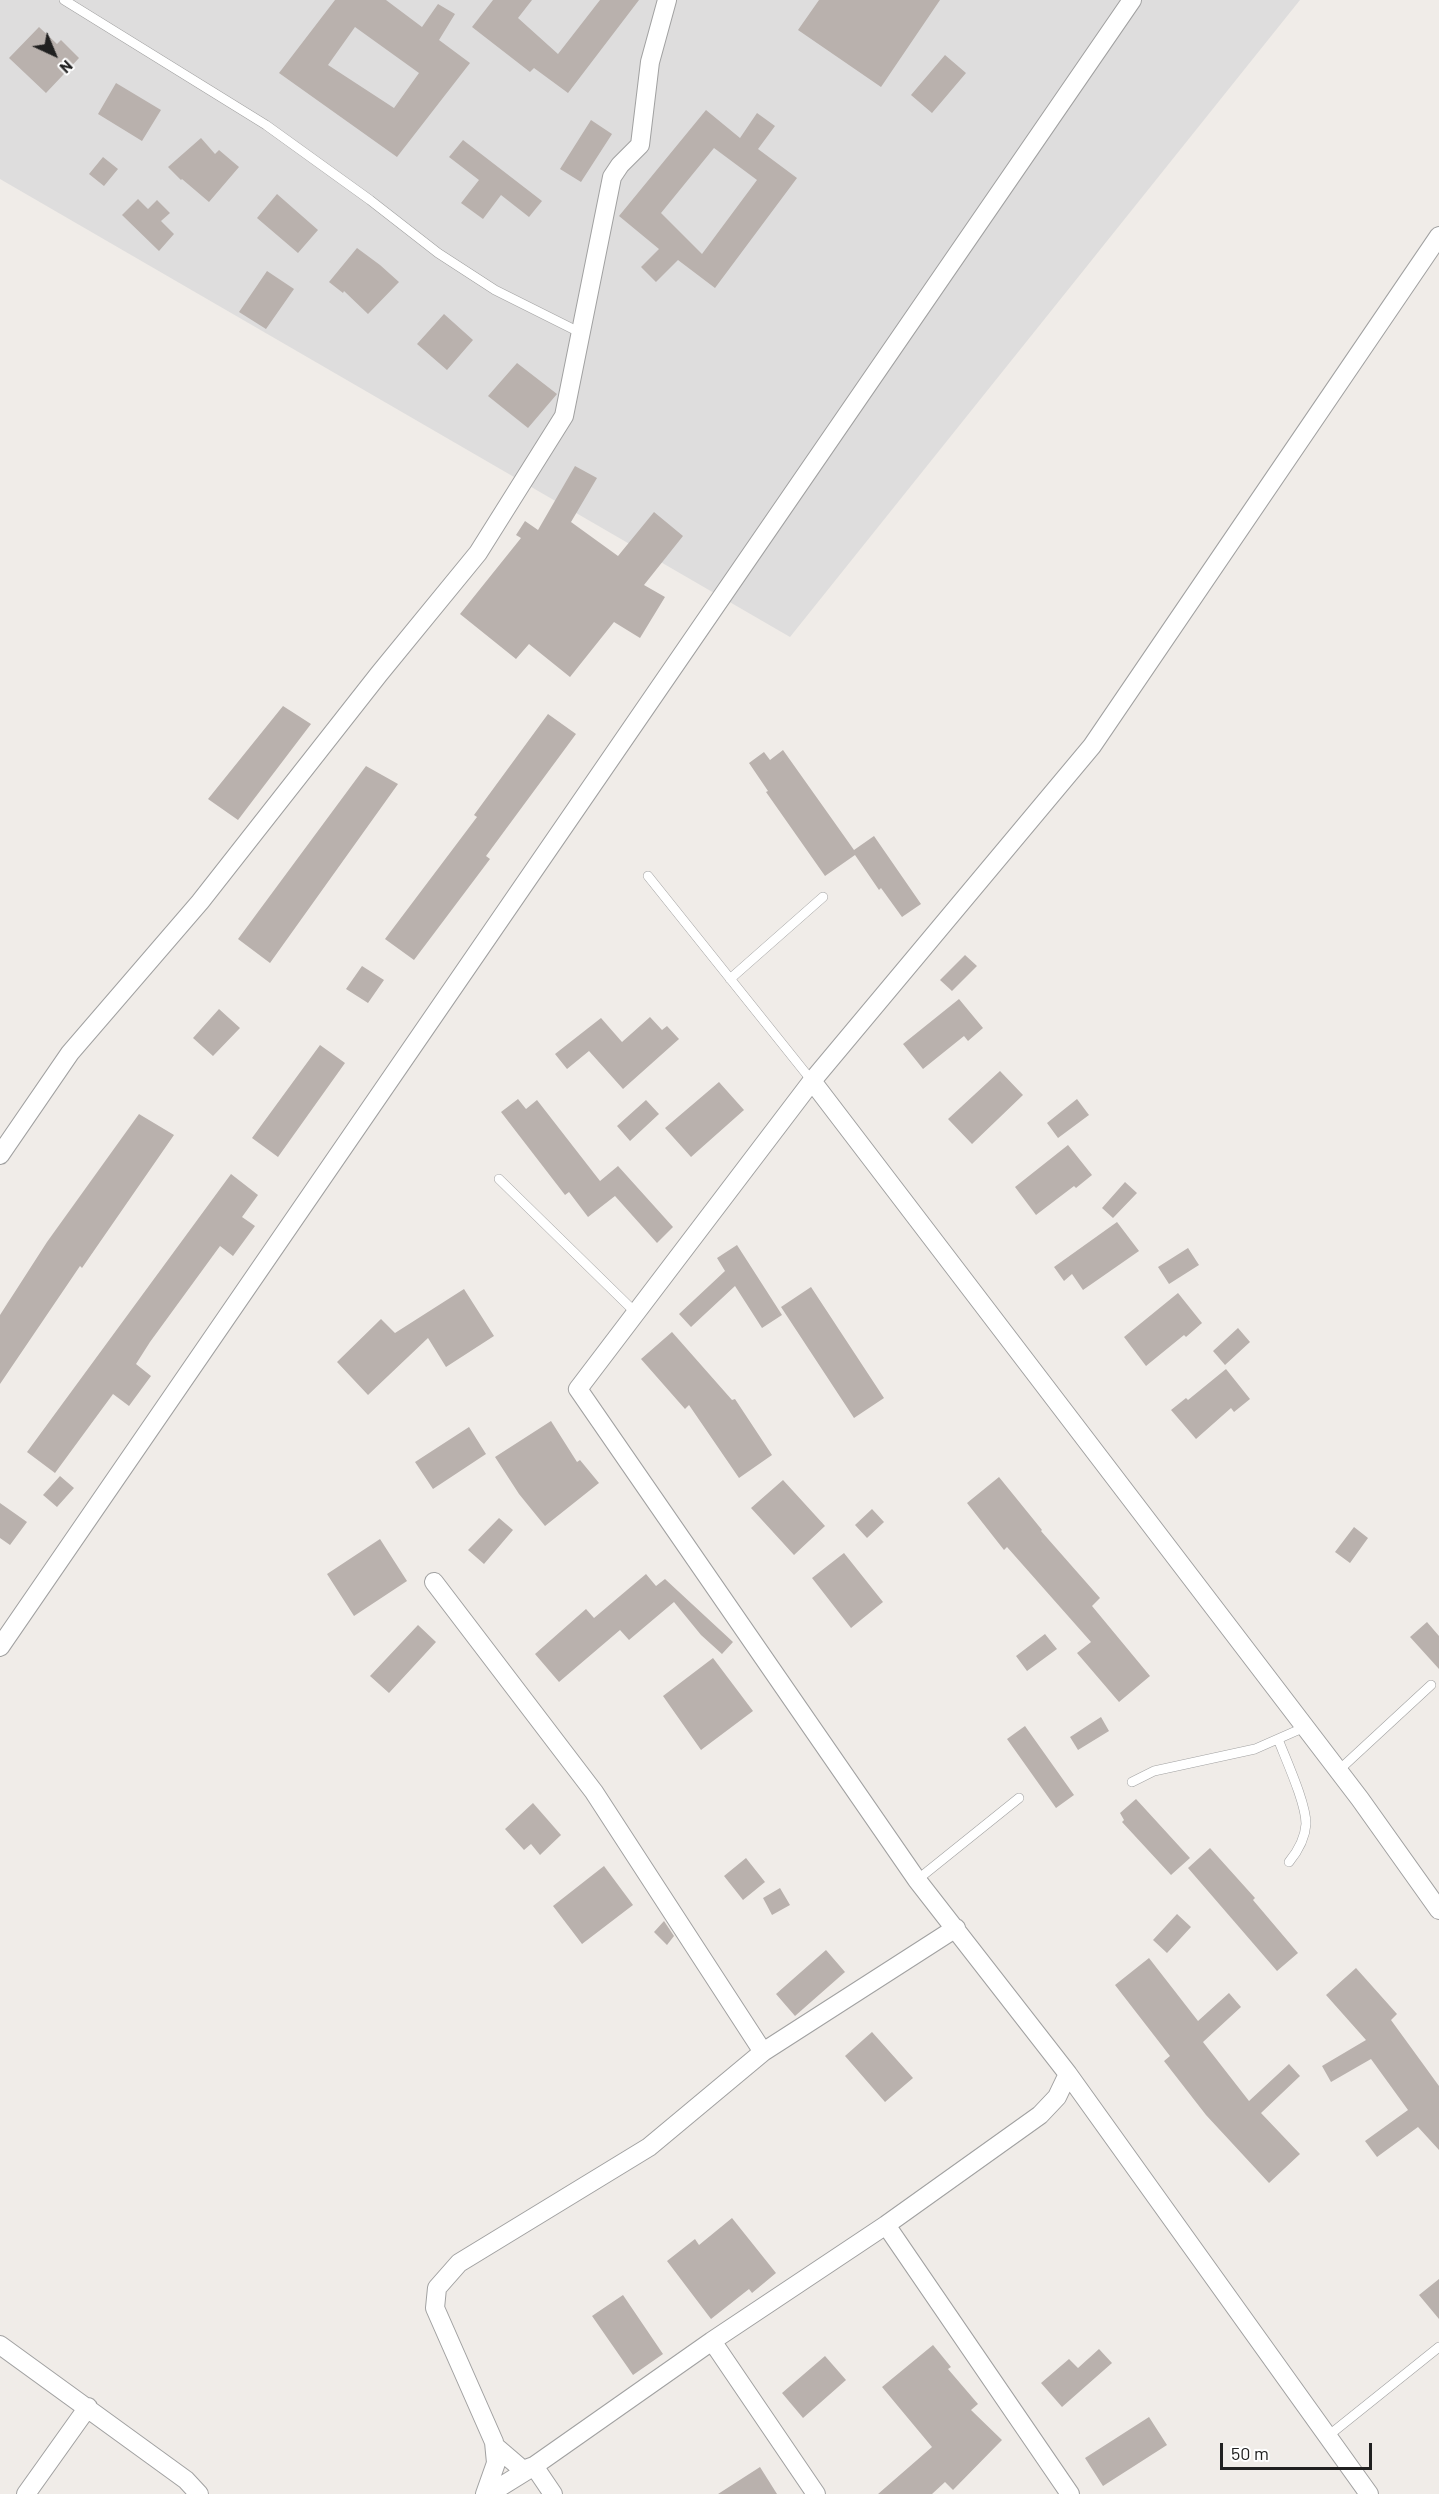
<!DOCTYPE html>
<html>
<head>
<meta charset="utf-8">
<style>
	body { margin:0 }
	#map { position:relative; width:1439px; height:2494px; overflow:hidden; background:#f0ece8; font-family:Barlow,sans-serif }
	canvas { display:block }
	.north { position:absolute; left:24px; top:24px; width:60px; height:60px; -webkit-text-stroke:4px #fff; paint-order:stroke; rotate:136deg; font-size:16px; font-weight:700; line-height:24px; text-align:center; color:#202020 }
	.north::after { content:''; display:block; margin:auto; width:21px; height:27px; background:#202020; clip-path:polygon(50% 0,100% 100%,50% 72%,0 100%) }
	.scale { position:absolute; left:1220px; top:2443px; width:152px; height:27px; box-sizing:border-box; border:3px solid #202020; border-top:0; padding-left:8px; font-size:18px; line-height:21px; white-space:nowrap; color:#202020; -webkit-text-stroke:4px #fff; paint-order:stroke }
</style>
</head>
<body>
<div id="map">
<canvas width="1439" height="2494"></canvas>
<div class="north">N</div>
<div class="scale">50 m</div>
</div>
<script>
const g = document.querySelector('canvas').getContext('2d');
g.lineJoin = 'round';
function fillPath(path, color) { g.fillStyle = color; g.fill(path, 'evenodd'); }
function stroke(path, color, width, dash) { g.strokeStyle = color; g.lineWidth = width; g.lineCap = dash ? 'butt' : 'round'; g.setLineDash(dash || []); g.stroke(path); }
const residential = new Path2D(`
	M0 0H1300L790 637 0 179Z`);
const building = new Path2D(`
	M335 0H386L422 27 438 4 455 14 439 40 470 63 397 157 279 73ZM355 27 419 73 394 108 328 65Z
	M493 0H532L518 18 558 54 600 0H639L568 93 534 68 530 72 472 27Z
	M819 0H940L881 87 798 30Z
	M39 27 57 44 61 40 79 58 46 93 9 58Z
	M945 55 966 73 932 113 911 95Z
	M116 83 161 110 142 141 98 114Z
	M706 110 740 138 757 113 775 126 758 149 797 178 715 288 678 260 656 282 641 267 659 249 619 216ZM714 148 757 180 702 254 661 213Z
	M591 120 612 134 581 182 560 169Z
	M201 138 215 154 219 150 239 167 209 202 182 179 181 180 168 167Z
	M463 140 542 201 529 217 501 195 483 219 461 203 479 180 449 157Z
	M103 157 118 169 104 186 89 174Z
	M277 194 318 230 298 253 257 218Z
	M138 199 148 209 157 200 170 213 161 221 174 234 159 251 122 215Z
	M357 248 380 265 399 282 368 314 344 291 343 293 329 282Z
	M267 271 294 289 266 329 239 312Z
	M444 314 473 340 447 370 417 344Z
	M517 363 557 394 528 428 488 396Z
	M575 466 597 478 571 522 618 556 654 512 683 536 644 585 665 597 640 638 614 622 570 677 529 644 516 659 460 614 521 538 516 535 525 521 538 530Z
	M283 706 311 724 238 820 208 799Z
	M548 714 576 734 486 856 490 859 414 960 385 939 477 817 474 815Z
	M783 750 854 850 874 836 921 904 902 917 881 888 879 890 855 855 825 876 766 792 768 791 749 763 764 752 770 760Z
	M366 766 398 784 270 963 238 939Z
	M965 955 977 966 952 991 940 980Z
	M362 966 384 980 368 1003 346 989Z
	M959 999 983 1028 968 1041 964 1036 923 1069 903 1044Z
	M219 1009 240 1028 213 1056 193 1038Z
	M650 1017 662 1030 667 1026 679 1039 623 1089 589 1051 567 1069 555 1054 601 1018 622 1042Z
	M320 1045 345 1063 278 1157 252 1138Z
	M1000 1071 1023 1095 972 1144 948 1119Z
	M719 1082 744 1110 691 1157 665 1128Z
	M518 1099 526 1109 537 1100 600 1181 618 1166 673 1227 657 1243 615 1196 588 1217 569 1192 565 1195 501 1112Z
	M1077 1099 1089 1115 1058 1138 1047 1123Z
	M646 1100 659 1114 630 1141 617 1126Z
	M139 1114 174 1135 82 1268 80 1266 0 1384V1315L47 1242Z
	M1068 1145 1092 1175 1076 1188 1074 1186 1036 1215 1015 1187Z
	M231 1174 258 1195 242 1217 255 1226 233 1256 220 1246 150 1342 136 1364 151 1376 129 1406 113 1394 55 1473 27 1452Z
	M1125 1182 1137 1193 1113 1218 1102 1208Z
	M1117 1222 1139 1251 1083 1290 1072 1274 1064 1281 1054 1267Z
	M737 1245 782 1315 762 1328 735 1286 691 1327 679 1314 725 1271 717 1258Z
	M1188 1248 1199 1265 1169 1284 1158 1267Z
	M811 1287 884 1398 854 1418 781 1307Z
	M464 1289 494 1336 446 1367 428 1338 368 1395 337 1362 381 1319 395 1333Z
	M1178 1293 1202 1323 1186 1337 1184 1335 1146 1366 1124 1337Z
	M1238 1328 1250 1342 1225 1365 1213 1351Z
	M672 1332 732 1400 735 1399 772 1455 739 1478 689 1405 685 1409 641 1359Z
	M1226 1369 1250 1399 1234 1412 1231 1408 1196 1439 1171 1410 1186 1398 1188 1400Z
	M551 1421 577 1462 580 1460 599 1483 545 1526 519 1494 495 1457Z
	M469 1427 486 1454 433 1489 415 1462Z
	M60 1476 74 1488 57 1507 43 1495Z
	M999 1477 1042 1530 1041 1531 1100 1598 1092 1606 1150 1676 1119 1702 1077 1653 1091 1642 1007 1547 1004 1550 967 1503Z
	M783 1480 825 1526 794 1555 751 1508Z
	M0 1503 27 1522 10 1545 0 1538Z
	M872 1509 884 1522 867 1538 855 1525Z
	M499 1518 513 1530 484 1564 468 1550Z
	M1354 1527 1368 1538 1350 1563 1335 1552Z
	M380 1539 407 1581 354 1616 327 1574Z
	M844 1553 883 1602 851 1628 812 1578Z
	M646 1574 656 1586 665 1579 733 1642 722 1654 701 1635 674 1602 629 1640 620 1630 559 1682 535 1654 586 1609 594 1618Z
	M1427 1622 1439 1636V1669L1410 1637Z
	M418 1625 436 1642 389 1693 370 1676Z
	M1045 1634 1057 1649 1027 1671 1016 1656Z
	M713 1658 753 1711 701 1750 663 1696Z
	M1101 1717 1109 1731 1078 1750 1070 1737Z
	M1025 1726 1074 1795 1056 1808 1007 1739Z
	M1136 1799 1190 1858 1171 1875 1122 1822 1124 1820 1120 1813Z
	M533 1803 561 1835 540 1855 531 1844 524 1850 505 1829Z
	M1210 1848 1255 1898 1253 1900 1298 1953 1277 1971 1188 1868Z
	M746 1858 765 1882 743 1900 724 1876Z
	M604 1866 633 1905 582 1944 553 1906Z
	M780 1888 790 1905 772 1915 763 1898Z
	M1177 1914 1191 1927 1167 1953 1153 1940Z
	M664 1921 674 1936 667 1945 654 1932Z
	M826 1950 845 1972 795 2016 776 1994Z
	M1149 1958 1198 2021 1229 1993 1241 2007 1203 2042 1249 2101 1289 2064 1300 2076 1261 2113 1300 2154 1269 2183 1206 2115 1164 2061 1170 2056 1115 1985Z
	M1356 1968 1397 2014 1391 2020 1439 2086V2150L1418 2127 1377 2157 1365 2141 1408 2110 1371 2059 1331 2082 1322 2066 1366 2040 1326 1995Z
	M872 2032 913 2078 885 2102 845 2056Z
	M732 2218 776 2273 752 2293 749 2289 711 2319 667 2261 695 2239 699 2245Z
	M1439 2279V2319L1419 2295Z
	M623 2295 663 2354 633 2375 592 2316Z
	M933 2345 951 2367 948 2369 978 2404 971 2410 1002 2440 953 2490 945 2482 932 2494H878L932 2447 882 2387Z
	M1099 2349 1112 2363 1062 2407 1041 2383 1069 2359 1078 2368Z
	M825 2356 846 2380 803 2418 782 2393Z
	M1149 2417 1167 2445 1103 2486 1085 2458Z
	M760 2467 777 2494H718Z`);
const lane = new Path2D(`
	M64 0 266 125 370 200 438 253 495 290 581 333
	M648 876 812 1081
	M730 979 823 897
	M499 1179 636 1313
	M1278 1739C1286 1760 1306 1803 1306 1824 1305 1839 1298 1851 1289 1862
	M1338 1771 1431 1685
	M1132 1782 1154 1771 1255 1749 1305 1727
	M917 1880 1019 1798
	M1328 2436 1439 2347`);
const street = new Path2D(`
	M812 1081 1360 1799 1439 1910
	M0 1155 70 1053 200 902 379 674 478 553 564 416 612 177 620 165 640 145 650 62 667 0
	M434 1582 594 1792 763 2052
	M0 1647 1132 0
	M886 2225 1070 2494
	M712 2341 816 2494
	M0 2345 186 2480 199 2494
	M495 2446 523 2470 534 2466 553 2494
	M26 2494 88 2407
	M485 2494 496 2463 494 2442 435 2308 437 2288 459 2263 649 2147 763 2052 956 1928
	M489 2494 534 2466 712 2341 886 2225 1040 2115 1057 2097 1068 2074
	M1369 2494 1068 2074 917 1880 578 1389 812 1081 1092 746 1439 236`);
fillPath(residential, '#dedddd');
fillPath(building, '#b9b1ad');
stroke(lane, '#a1a1a1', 10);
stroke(street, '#a1a1a1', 20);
stroke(lane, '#fff', 9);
stroke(street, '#fff', 18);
</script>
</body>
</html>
